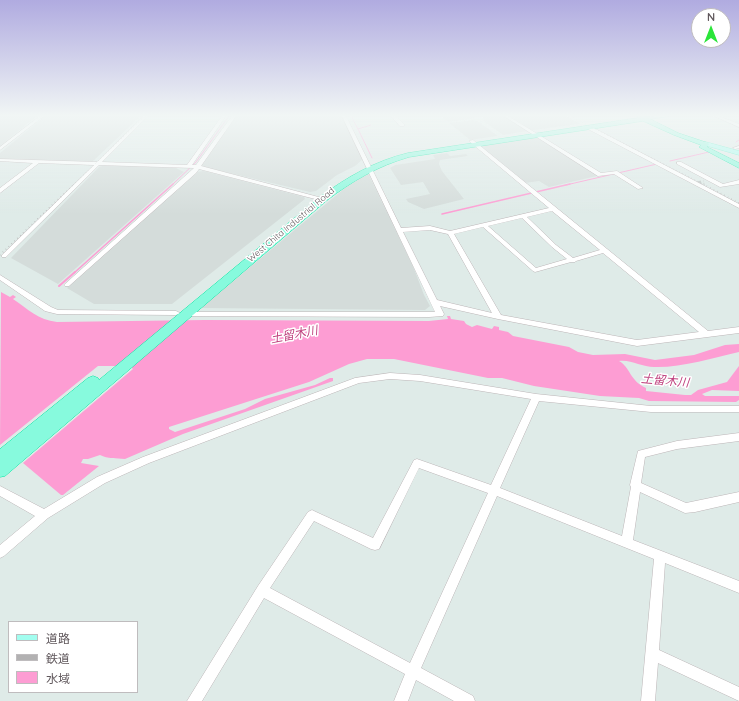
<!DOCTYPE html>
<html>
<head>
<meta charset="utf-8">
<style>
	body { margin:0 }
	#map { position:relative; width:739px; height:701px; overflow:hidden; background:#dfebe8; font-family:Quicksand,"Noto Sans JP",sans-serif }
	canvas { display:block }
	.legend { position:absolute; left:8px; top:621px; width:130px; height:72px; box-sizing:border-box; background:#fff; border:1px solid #bfbcbe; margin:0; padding:5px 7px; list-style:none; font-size:12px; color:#60585c }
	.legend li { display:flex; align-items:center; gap:8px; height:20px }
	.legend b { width:20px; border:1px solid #bfbcbe }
	.north { position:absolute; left:691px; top:8px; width:40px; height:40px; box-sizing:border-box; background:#fff; border:1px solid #bfbcbe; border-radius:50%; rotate:0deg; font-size:11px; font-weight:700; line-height:16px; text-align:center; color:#60585c }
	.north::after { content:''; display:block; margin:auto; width:14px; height:18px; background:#2be53a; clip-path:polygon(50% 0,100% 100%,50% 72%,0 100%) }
</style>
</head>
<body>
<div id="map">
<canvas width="739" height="701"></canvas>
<ul class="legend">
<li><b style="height:5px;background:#a2fdef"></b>道路</li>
<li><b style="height:5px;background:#b2b1b2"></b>鉄道</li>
<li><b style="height:11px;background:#fd9dd3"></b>水域</li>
</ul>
<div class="north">N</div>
</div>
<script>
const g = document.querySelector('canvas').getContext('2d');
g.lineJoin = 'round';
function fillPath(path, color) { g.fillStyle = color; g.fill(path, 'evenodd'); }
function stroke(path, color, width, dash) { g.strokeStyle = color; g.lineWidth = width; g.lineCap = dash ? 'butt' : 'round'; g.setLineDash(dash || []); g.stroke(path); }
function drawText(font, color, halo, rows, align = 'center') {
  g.font = font + ' Quicksand,"Noto Sans JP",sans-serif'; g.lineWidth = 3; g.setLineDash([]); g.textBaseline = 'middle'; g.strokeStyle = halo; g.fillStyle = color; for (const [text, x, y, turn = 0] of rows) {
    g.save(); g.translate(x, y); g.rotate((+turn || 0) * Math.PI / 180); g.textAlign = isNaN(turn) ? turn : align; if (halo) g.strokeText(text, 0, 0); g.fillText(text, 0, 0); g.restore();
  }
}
const industrial = new Path2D(`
	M0 116H37L0 146Z
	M45 116H141L92 162 0 159V153Z
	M236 116H343L363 159 355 166 337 175 316 191 310 192 204 167 201 165Z
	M441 116H504L528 131 503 135 483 121 484 119 482 117H476L471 119 448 122Z
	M509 116H567L580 124 534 130H531Z
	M472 120 478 121 498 136 470 140 449 123Z
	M536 137 575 161 597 176 549 187 539 181 525 183 478 146Z
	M447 153 450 156 466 154 468 156 440 160 439 164 442 171 464 199 424 209 408 202 406 199 430 194 423 182 401 185 390 168 395 165 435 159 433 155Z
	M105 165 176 168 184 172 58 284 11 258 99 167Z
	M204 171 304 197 305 199 172 304H94L67 288 195 172Z
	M368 173 413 266 424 295 430 306 425 310 201 308 345 188Z`);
const water = new Path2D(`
	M1 290V292L10 297 13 295 16 297 13 299C28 309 38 320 57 322L205 320 429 321 448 319 447 316H450L451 319 464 321 466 324 472 327 477 325 492 329 494 326 499 327V330L508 332 513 336 569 347 578 352 593 355 625 354 655 360 694 355 725 345 739 344V352C713 358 680 368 654 367 642 367 630 359 619 361 631 368 629 380 646 388V391L685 395H691L698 390 727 382 739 366V391L712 390 702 394 705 396H739V400L736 402 649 401 639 398 600 396 534 386 502 378H488L394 359H367L349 364 309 382 169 427V429L175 432 245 409 265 399 315 385 330 378H333V381L183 434 125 459C116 458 108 459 100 455L88 459H83L81 463 99 466 63 495H61L23 463 133 369 130 366H98L0 445Z`);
const streamFar2 = new Path2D(`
	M351 116 358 129
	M371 125 358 129 372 158
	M736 142 739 140
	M670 161 709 152
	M172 185 196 162 229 116
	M566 185 657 164`);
const streamFar1 = new Path2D(`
	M442 214 570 184
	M74 273 173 184`);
const stream = new Path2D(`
	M59 286 75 272`);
const minorTunnel = new Path2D(`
	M697 184 704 182`);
const minor = new Path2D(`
	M40 116H44L0 150V147Z
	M144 116H148L102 162 187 165 222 116H226L192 165H196L232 116H236L201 166 326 199 323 201 199 169 196 173 69 286H65L64 285 65 284 194 168 99 165 6 257H2V255L94 165 39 163 0 193V188L33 163 0 161V159L97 162Z
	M342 116H346L401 228 430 226 450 231 549 208 469 141 473 140 708 331 739 327V333L637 346 498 319 440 306 444 314 443 316 429 317 183 316 182 314 183 312H435ZM552 211 600 250 573 258 556 245 527 217ZM522 218 552 247 567 259 536 268 488 226ZM483 227 533 271 535 272 571 262H575L576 261 603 253 699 332 637 340 501 315 454 234ZM430 230 448 234 492 313 437 300 403 232Z
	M391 116H395L404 124V126H400Z
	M504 116H508L601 173 617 171 643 188 638 189 614 174 598 176Z
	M714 116H719L739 124V127Z
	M586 126H590L739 204V208L586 128Z
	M739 146V148L735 149 733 148Z
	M677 162H681L723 184 739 180V184L720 187 677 164Z
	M0 275 51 307 58 310 176 311 180 313 176 315 57 314 45 311 0 280Z
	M390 373 420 375 536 394 651 406H739V412H651L539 401 500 488 622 536 631 487 630 485 638 451 677 441 739 433V441L677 449 645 457 641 483 686 503 739 492V502L695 512 685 513 640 492 633 540 739 581V593L665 563 659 650 739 687V701L658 663 655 701H641L654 559 497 496 421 668 473 696 475 701H454L416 680 408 701H394L405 674 264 598 202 701H187L258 586 308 512 312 510 316 512 373 538 414 460 417 459 491 485 531 399 420 381 390 379 359 383 149 463 105 483 48 518 4 556 0 558V545L35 516 0 496V486L44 509 97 477 143 457 355 378ZM419 468 488 493 410 663 270 588 314 521 371 549 375 550 379 549Z`);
const major = new Path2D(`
	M655 116H669L648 120 645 118Z
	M706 142 739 151V155L704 145V143Z`);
const highway = new Path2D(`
	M638 116 650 117V119L678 133 708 143 709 144 707 147 739 163V168L701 148 699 147 701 145 674 135 643 121 409 157C378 166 352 181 326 201L5 476 0 477V449L88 378 93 376 98 378 99 380 320 197C347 177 375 161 408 153L637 118Z`);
const railFar1 = new Path2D(`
	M570 116 705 185
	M73 185 145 116`);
const rail = new Path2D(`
	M703 184 739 203
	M0 255 74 184`);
const farStreetnames = [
	["West Chita Industrial Road",291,225,-40]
];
const waterNames = [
	["土留木川",294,335,-11],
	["土留木川",665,381,5]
];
fillPath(industrial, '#d4dcda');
fillPath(water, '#fd9dd3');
stroke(streamFar2, '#fd9dd3', 1);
stroke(streamFar1, '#fd9dd3', 1.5);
stroke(stream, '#fd9dd3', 2);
stroke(minorTunnel, '#bfc6c5', 4.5, [4.5, 2.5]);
stroke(minor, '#bcb5b7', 1);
stroke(major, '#55eec4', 1);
stroke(highway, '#05e5a0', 1);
fillPath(minor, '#fff');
fillPath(major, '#a2fdef');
fillPath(highway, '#87fadd');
stroke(railFar1, '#b2b1b2', 1, [0.5, 3]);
stroke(rail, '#b2b1b2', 1.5, [0.5, 3.5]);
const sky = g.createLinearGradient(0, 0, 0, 214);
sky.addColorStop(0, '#b0abe0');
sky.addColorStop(0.54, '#f1f6f5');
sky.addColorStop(1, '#f1f6f500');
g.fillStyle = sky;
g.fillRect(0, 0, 739, 214);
drawText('9px', '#60585c', '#fff', farStreetnames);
drawText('italic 12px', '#bf417e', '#fff', waterNames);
</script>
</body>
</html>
